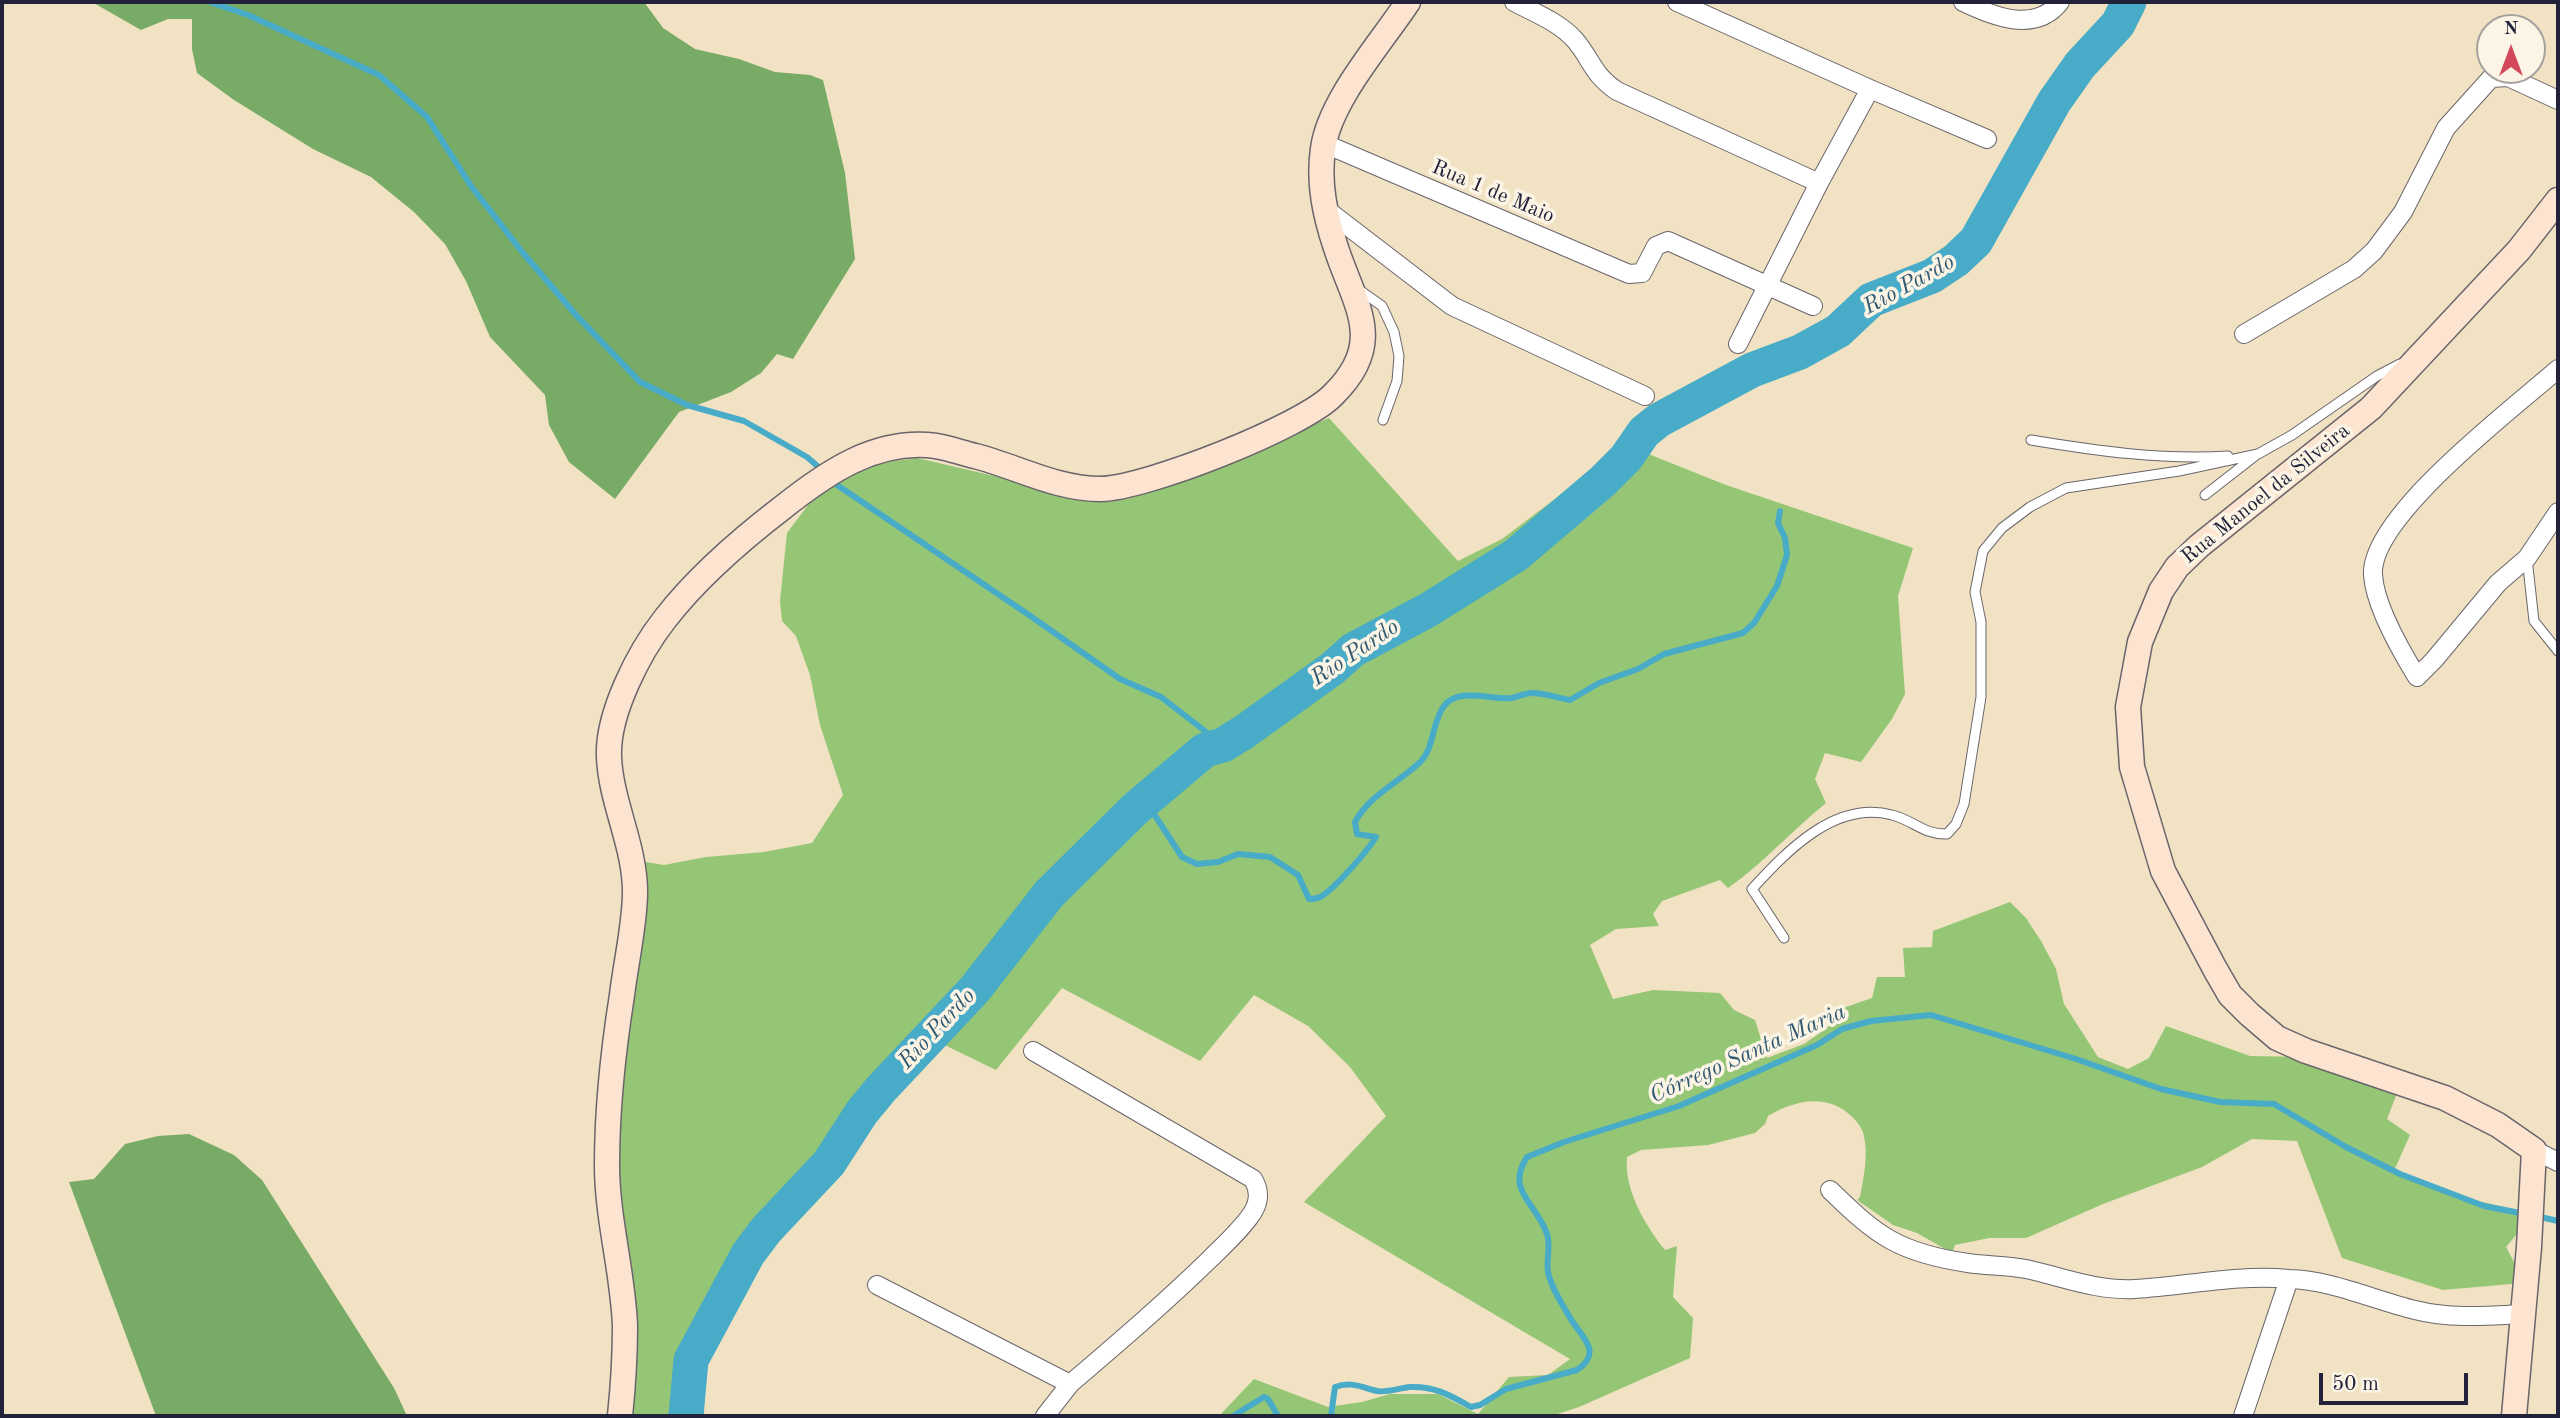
<!DOCTYPE html>
<html>
<head>
<meta charset="utf-8">
<style>
	body { margin:0 }
	#map { position:relative; width:2560px; height:1418px; overflow:hidden; background:#f0e2c3; font-family:"Old Standard TT",serif }
	canvas { display:block }
	.frame { position:absolute; inset:0; border:4px solid #22223b; pointer-events:none }
	.north { position:absolute; left:2476px; top:14px; width:70px; height:70px; box-sizing:border-box; background:#fcf5e5; border:2px solid #a5a1a1; border-radius:50%; rotate:0deg; font-size:19px; font-weight:700; line-height:28px; text-align:center; color:#22223b }
	.north::after { content:''; display:block; margin:auto; width:24px; height:32px; background:#d1495b; clip-path:polygon(50% 0,100% 100%,50% 72%,0 100%) }
	.scale { position:absolute; left:2319px; top:1373px; width:149px; height:32px; box-sizing:border-box; border:4px solid #22223b; border-top:0; padding-left:9px; font-size:21px; line-height:24px; white-space:nowrap; color:#22223b; -webkit-text-stroke:5px #fcf5e5; paint-order:stroke }
</style>
</head>
<body>
<div id="map">
<canvas width="2560" height="1418"></canvas>
<div class="frame"></div>
<div class="north">N</div>
<div class="scale">50 m</div>
</div>
<script>
const g = document.querySelector('canvas').getContext('2d');
g.lineJoin = 'round';
function fillPath(path, color) { g.fillStyle = color; g.fill(path, 'evenodd'); }
function stroke(path, color, width, dash) { g.strokeStyle = color; g.lineWidth = width; g.lineCap = dash ? 'butt' : 'round'; g.setLineDash(dash || []); g.stroke(path); }
function drawText(font, color, halo, rows, align = 'center') {
  g.font = font + ' "Old Standard TT",serif'; g.lineWidth = 7; g.setLineDash([]); g.textBaseline = 'middle'; g.strokeStyle = halo; g.fillStyle = color; for (const [text, x, y, turn = 0] of rows) {
    g.save(); g.translate(x, y); g.rotate((+turn || 0) * Math.PI / 180); g.textAlign = isNaN(turn) ? turn : align; if (halo) g.strokeText(text, 0, 0); g.fillText(text, 0, 0); g.restore();
  }
}
const green = new Path2D(`
	M1329 418 1458 561 1502 539 1626 445 1726 485 1913 548 1898 596 1905 694 1892 719 1861 762 1825 753 1815 779 1826 803C1792 830 1764 863 1728 888L1720 880 1662 901 1653 914 1659 926 1616 929 1590 945 1613 999 1653 990 1720 993 1734 1010 1755 1020 1767 1058 1804 1044 1827 1028 1843 1008 1872 998 1877 977H1905L1903 948 1932 947 1933 931 2010 902 2026 918 2041 941 2056 969 2064 1004 2098 1057 2128 1069 2149 1058 2166 1026 2250 1056 2363 1058 2405 1073 2387 1119 2410 1135 2393 1173 2451 1195 2518 1210 2521 1229 2506 1247 2523 1279 2522 1283 2443 1290 2342 1258 2297 1141 2252 1139 2202 1167 2103 1204 2026 1238H1989L1955 1245 1952 1253 1917 1233 1893 1225 1857 1200 1860 1197C1864 1176 1869 1153 1863 1132 1860 1125 1855 1119 1849 1114 1825 1093 1793 1101 1768 1116L1765 1124 1755 1133 1708 1145 1641 1150 1627 1157C1624 1190 1645 1225 1665 1250L1677 1246 1673 1297 1693 1318 1690 1358 1579 1407 1551 1416H1219L1254 1379 1328 1407 1362 1402 1390 1394H1438L1478 1414 1509 1377 1548 1375 1570 1359 1304 1202 1386 1116 1350 1067 1308 1026 1254 995 1200 1061 1062 988 996 1070 924 1035 860 1130 762 1235 687 1362 668 1416H618L611 1110 640 861 664 865 706 857 764 852 812 843 843 795 820 725 810 675 796 636 782 621 780 601 787 533 835 469 917 458 1089 498 1173 484Z`);
const forest = new Path2D(`
	M92 2H644L663 28 695 49 739 59 775 72 810 75 823 80 845 173 855 259 793 359 777 354 761 373 731 392 679 412 615 499 569 462 549 425 545 395 490 337 466 281 445 244 414 212 371 177 313 149 234 100 197 73 192 49V19H168L141 30Z
	M189 1134 234 1155 262 1180 394 1388 407 1416H156L69 1182 94 1179 125 1144 158 1136Z`);
const stream = new Path2D(`
	M210 2 248 15 379 75 427 117 471 186 523 253 576 315 640 382 687 405 744 421 807 457 822 470
	M837 485 1029 615 1120 679 1161 697 1223 745
	M1135 809 1152 811 1182 857 1197 864 1218 862 1238 854 1270 857 1298 875 1309 899C1312 899 1318 898 1320 897 1334 890 1368 850 1376 837L1357 834 1355 822C1369 796 1396 784 1418 764 1435 750 1431 723 1444 706 1458 687 1491 700 1511 698 1518 697 1525 693 1532 693 1544 693 1558 698 1570 700L1599 683 1638 669 1664 654 1743 633 1754 623 1777 586 1787 555 1785 538 1778 523 1780 511
	M2536 1216 2558 1221
	M1233 1416 1264 1397 1268 1399 1278 1416
	M1331 1416 1335 1387C1351 1381 1361 1387 1377 1391 1387 1393 1399 1388 1410 1387 1434 1386 1450 1395 1471 1407L1480 1405 1506 1389 1577 1370C1602 1353 1584 1339 1572 1321 1564 1307 1551 1288 1548 1272 1546 1259 1551 1246 1547 1234 1536 1202 1505 1191 1527 1157L1564 1142 1679 1106 1817 1045 1842 1029 1871 1021 1931 1015 2076 1059 2161 1089 2220 1102 2274 1104 2346 1147 2400 1174 2484 1206 2525 1214`);
const river = new Path2D(`
	M686 1416 691 1360 748 1254 766 1230 829 1163 862 1112 881 1089 975 989 1049 894 1135 809 1205 750 1223 745 1244 732 1333 668 1353 650 1428 610 1516 555 1603 481 1626 458 1644 432 1659 420 1752 370 1800 352 1838 331 1871 300 1932 276 1956 260 1976 241 2054 102 2080 65 2118 24 2129 2`);
const lane = new Path2D(`
	M1358 289 1382 306 1394 332 1399 356 1397 381 1383 420
	M2031 440C2097 451 2161 460 2228 456
	M2205 495 2255 456
	M2527 558 2534 621 2558 651
	M1784 938 1752 889C1787 851 1835 800 1892 815 1913 820 1924 835 1947 834L1956 824 1964 804 1981 697V622L1975 592 1983 551 2002 528 2030 507 2066 488 2179 471 2258 454 2292 435 2377 376 2400 364`);
const street = new Path2D(`
	M1514 2C1535 13 1559 22 1575 40 1592 60 1592 74 1617 91L1819 183
	M1677 2 1870 89 1987 139
	M1963 2C1992 16 2035 34 2060 2
	M1323 143 1629 274 1642 273 1656 246 1668 241 1813 306
	M1323 207 1452 306 1645 396
	M2244 334 2354 269 2374 251 2403 212 2446 128 2491 78 2508 77 2558 100
	M1738 344 1819 183 1870 89
	M2558 369C2515 407 2369 517 2373 575 2375 606 2401 651 2417 677L2434 660 2498 583 2527 558 2558 512
	M1033 1051 1253 1179C1259 1189 1260 1199 1254 1210 1246 1225 1224 1245 1211 1258 1166 1302 1118 1343 1070 1384
	M2534 1150 2558 1162
	M1830 1190C1878 1237 1900 1253 1968 1263 1987 1266 2007 1265 2026 1269 2063 1277 2096 1291 2135 1289 2187 1286 2237 1274 2289 1279
	M877 1285 1070 1384 1045 1416
	M2243 1416 2289 1279C2331 1280 2374 1300 2415 1310 2450 1319 2486 1316 2522 1314`);
const secondary = new Path2D(`
	M620 1416C623 1387 625 1355 625 1326 623 1272 607 1219 607 1165 607 1108 613 1052 622 995 626 962 634 929 635 895 636 847 611 804 609 757 607 714 639 652 665 619 695 580 743 538 782 508 826 473 876 438 936 446 949 448 962 453 975 456 1018 467 1056 489 1101 489 1146 488 1302 427 1333 395 1387 342 1355 306 1336 248 1325 215 1318 183 1323 149 1329 101 1381 43 1408 2
	M2514 1416 2529 1247 2534 1150 2498 1125 2445 1098 2306 1051 2277 1038 2249 1014 2230 995 2215 969 2163 871 2132 767 2128 707 2140 642 2161 591 2177 567 2199 546 2371 408 2519 250 2558 200`);
const streetNames = [
	["Rua 1 de Maio",1493,192,23],
	["Rua Manoel da Silveira",2266,494,-39]
];
const waterNames = [
	["Rio Pardo",1909,285,-29],
	["Rio Pardo",1355,653,-34],
	["Rio Pardo",937,1029,-47],
	["Córrego Santa Maria",1748,1054,-24]
];
fillPath(green, '#95c675');
fillPath(forest, '#78ab66');
stroke(stream, '#48abc7', 6);
stroke(river, '#48abc7', 35);
stroke(lane, '#6a656b', 11);
stroke(street, '#6a656b', 20);
stroke(secondary, '#6a656b', 27);
stroke(lane, '#fff', 9);
stroke(street, '#fff', 18);
stroke(secondary, '#fde4d1', 24);
drawText('21px', '#22223b', '#fcf5e5', streetNames);
drawText('italic 23px', '#315973', '#fcf5e5', waterNames);
</script>
</body>
</html>
